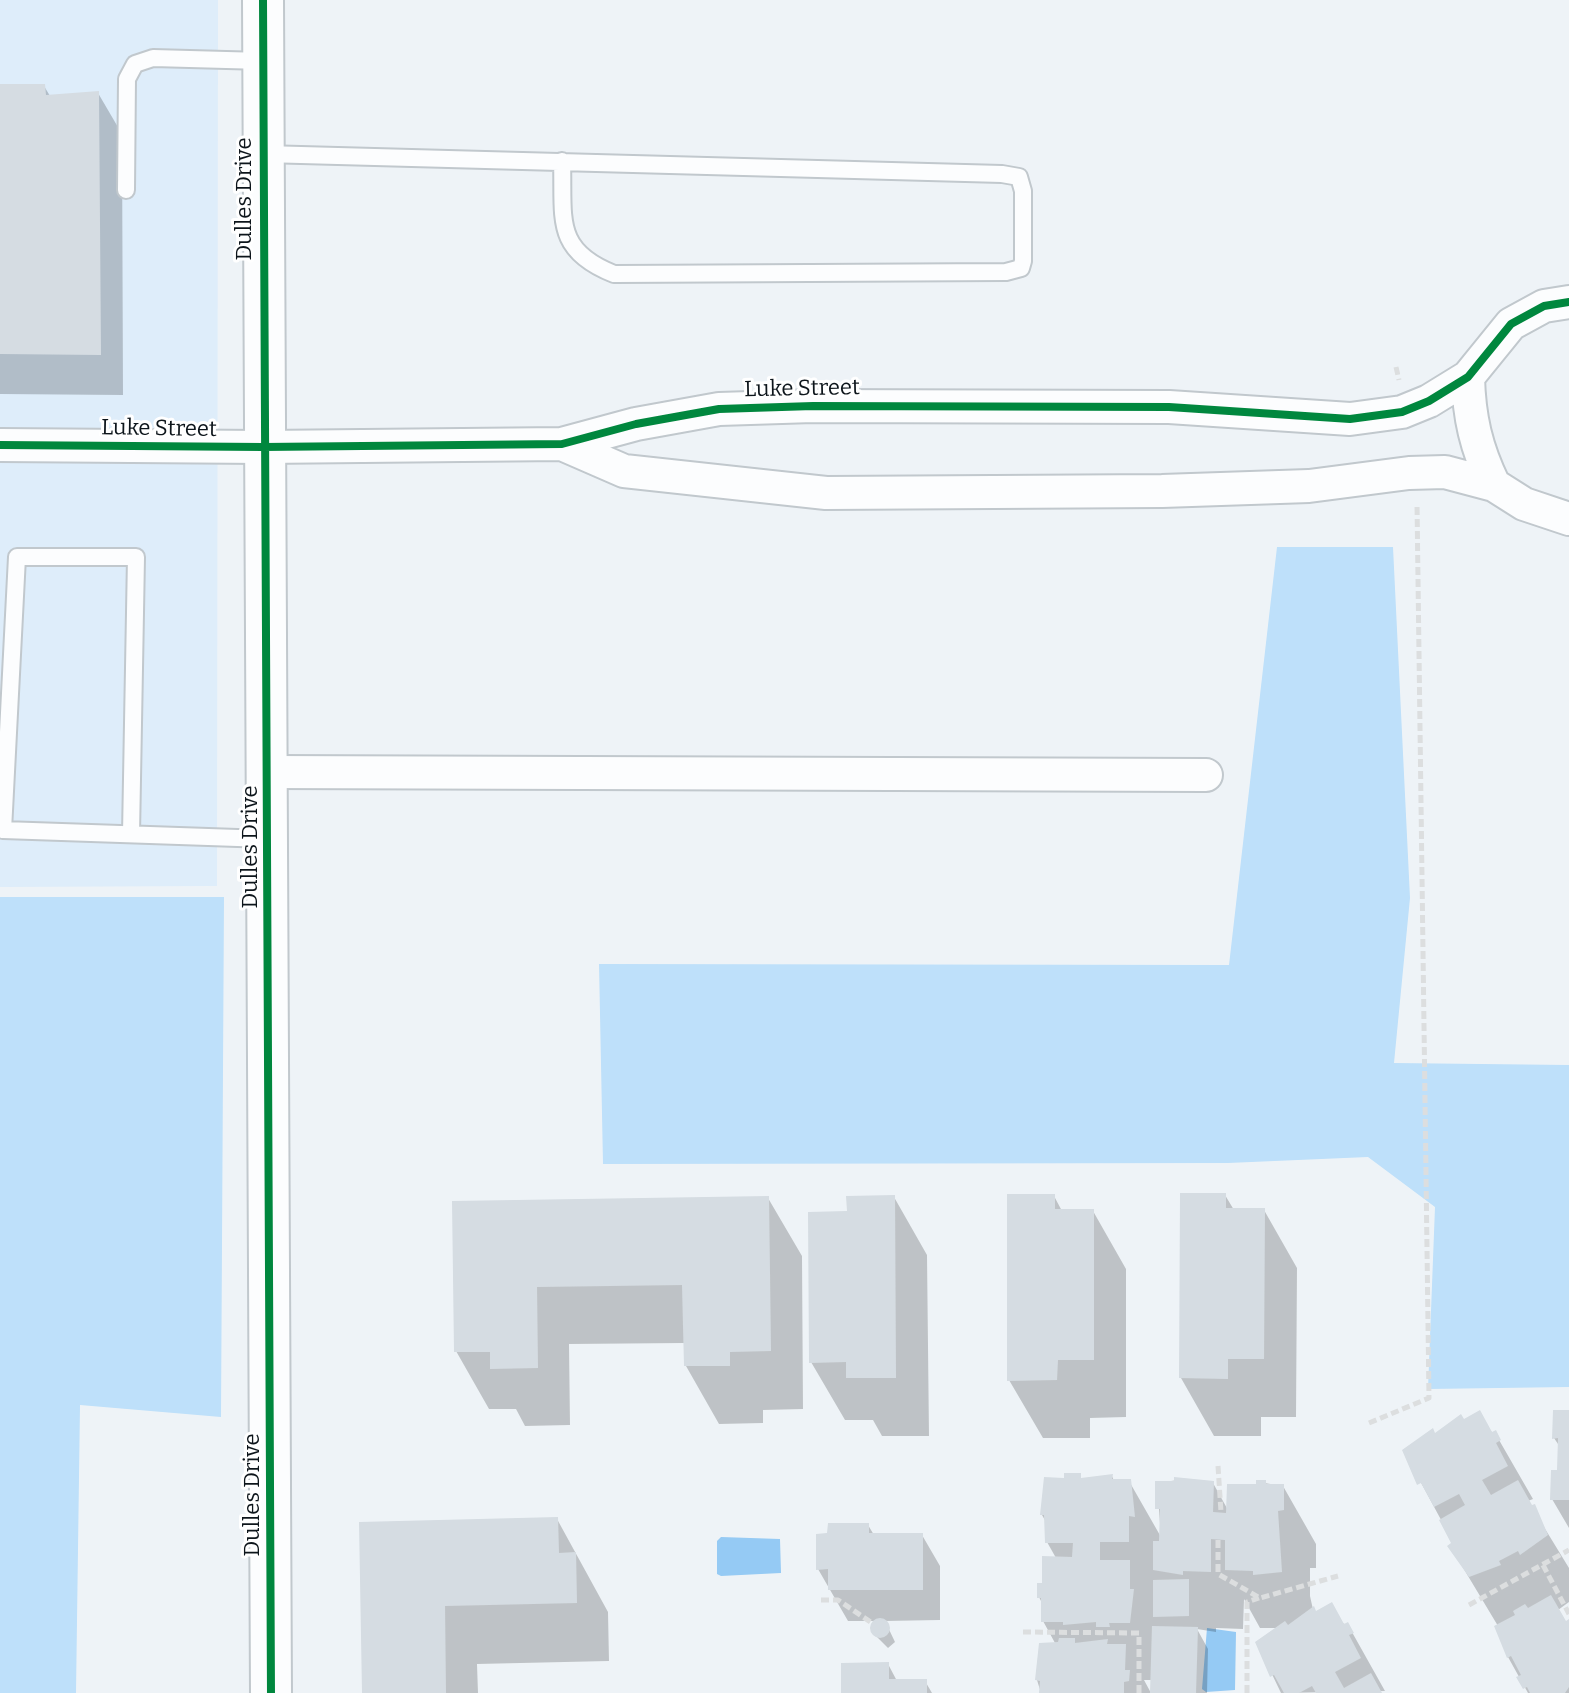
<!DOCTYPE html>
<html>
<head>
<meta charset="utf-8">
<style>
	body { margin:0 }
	canvas { display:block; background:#eef3f7 }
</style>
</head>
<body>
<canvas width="1569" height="1693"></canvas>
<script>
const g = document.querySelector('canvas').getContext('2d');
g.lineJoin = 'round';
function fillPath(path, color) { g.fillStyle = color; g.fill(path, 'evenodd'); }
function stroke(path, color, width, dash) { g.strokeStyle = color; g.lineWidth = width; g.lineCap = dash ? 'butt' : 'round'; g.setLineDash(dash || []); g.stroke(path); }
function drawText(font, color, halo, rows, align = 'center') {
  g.font = font + ' Bitter,serif'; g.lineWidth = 6; g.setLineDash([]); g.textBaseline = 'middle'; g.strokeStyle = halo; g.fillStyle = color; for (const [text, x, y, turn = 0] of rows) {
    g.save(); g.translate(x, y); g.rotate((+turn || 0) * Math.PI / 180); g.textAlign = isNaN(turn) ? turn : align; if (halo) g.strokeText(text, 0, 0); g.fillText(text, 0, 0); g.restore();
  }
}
const built = new Path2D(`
	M0 0H218L217 886 0 887Z`);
const green = new Path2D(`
	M1277 547H1393L1410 898 1394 1063 1569 1065V1387L1428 1389 1435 1207 1368 1157 1228 1163 603 1164 599 964 1229 965Z
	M0 897H224L221 1417 80 1405 76 1693H0Z`);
const water = new Path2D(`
	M721 1537 780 1539 781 1573 721 1576 717 1574V1541Z
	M1207 1628 1236 1632 1235 1690 1206 1692 1202 1689Z`);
const shadow = new Path2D(`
	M0 86H44L50 96 98 93 122 134 123 395 0 394Z
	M1225 1195 1234 1210H1264L1297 1268 1296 1417H1261V1436H1214L1181 1378Z
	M1054 1196 1062 1211H1093L1126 1269V1417L1090 1418V1438H1043L1009 1380Z
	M894 1197 927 1255 929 1436H882L873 1420H845L811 1362Z
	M768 1198 802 1256 803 1409 763 1410V1423L719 1424 686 1366 685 1343 569 1344 570 1425 525 1426 516 1409H489L456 1351 454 1203Z
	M1569 1410V1528L1552 1499 1559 1472 1560 1447 1554 1438Z
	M1463 1421 1495 1433 1533 1499 1528 1501 1569 1568V1602L1558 1610 1566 1624 1569 1622V1693H1528L1508 1657 1498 1626 1450 1546 1454 1544 1404 1451Z
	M1079 1475 1082 1480 1112 1476 1114 1481H1129L1161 1537 1157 1483 1185 1479 1213 1483 1228 1510 1258 1482 1283 1486 1316 1544V1568H1310V1596L1314 1614 1348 1625 1385 1691 1281 1693 1257 1643 1278 1628H1260L1244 1599 1243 1629 1216 1628V1632L1197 1629 1208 1649 1207 1693H1152L1153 1680H1144L1151 1693H1041L1037 1680 1055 1643 1043 1621V1605L1039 1597 1056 1558 1047 1542 1046 1522 1042 1515 1066 1480Z
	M557 1519 608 1612 609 1661 477 1664 478 1693H364L361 1524Z
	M868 1525 874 1535H922L940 1566V1620L885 1621 895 1642 888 1648 872 1632 876 1621H848L818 1569Z
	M888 1664 897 1681H925L932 1693H843Z`);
const building = new Path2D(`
	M0 84H45L46 95 99 91 101 355 0 354Z
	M1180 1193H1226V1208H1265L1264 1359H1228V1379L1179 1378Z
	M1007 1194H1055V1209H1094V1360H1058L1057 1380 1007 1381Z
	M895 1195 896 1378H846V1362L809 1363 808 1212 847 1211 846 1196Z
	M769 1196 771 1351 730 1352V1366H684L682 1285 537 1287 538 1368 490 1369V1352H454L452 1201Z
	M1480 1410 1492 1432 1496 1430 1501 1440 1496 1443 1508 1466 1482 1480 1491 1495 1518 1480 1532 1505 1535 1504 1548 1535 1520 1555 1518 1551 1499 1561 1501 1565 1469 1577 1447 1546 1451 1543 1439 1520 1465 1505 1459 1494 1434 1507 1421 1483 1417 1485 1402 1450 1433 1428 1435 1433 1461 1414 1464 1419Z
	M1553 1410H1569V1500H1550L1551 1470H1557L1558 1438 1552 1439Z
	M1064 1473H1081V1478L1113 1474 1112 1479H1131L1135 1517 1129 1516V1542H1100V1560H1130V1589H1134L1130 1623H1109L1110 1627H1096V1622L1063 1625V1622H1041V1598H1037V1583H1042V1556L1072 1557 1073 1543H1045L1044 1515H1040L1044 1477 1064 1478Z
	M1174 1477 1214 1481 1213 1512 1226 1513 1227 1484H1256V1480H1266V1484H1284V1510L1278 1511 1282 1572 1253 1575V1571L1225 1570V1540L1211 1539V1572L1183 1571V1575L1153 1570V1541H1159L1160 1509H1155V1481H1174Z
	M558 1517 559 1553 576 1552 577 1603 445 1606 446 1693H362L359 1522Z
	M828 1523H869V1533H923V1590H828V1569L816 1570V1534L827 1533Z
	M1189 1579V1616L1153 1617V1580Z
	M1551 1595 1566 1621 1569 1619V1687L1565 1693H1530L1527 1687 1523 1689 1516 1677 1521 1675 1511 1656 1507 1658 1494 1626 1515 1615 1513 1611 1525 1604 1528 1608Z
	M1332 1602 1344 1624 1348 1622 1354 1633 1349 1635 1361 1658 1335 1672 1344 1688 1371 1673 1382 1693H1316L1312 1686 1299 1693H1284L1274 1675 1270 1677 1255 1642 1285 1621 1288 1625 1314 1606 1316 1611Z
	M870 1628a10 10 0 1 1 20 0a10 10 0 1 1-20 0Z
	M1152 1626 1198 1627 1196 1693H1150Z
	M1059 1638H1075V1643L1108 1639 1107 1644H1126L1125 1670H1130L1129 1681 1124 1682V1693H1039L1040 1681 1035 1680 1039 1643 1058 1642Z
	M889 1662V1679H927V1693H841V1663Z`);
const path = new Path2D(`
	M1396 367 1399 380
	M1369 1423 1429 1398 1417 504
	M1218 1466 1221 1512
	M1218 1540V1574L1260 1598 1338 1576
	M1543 1565 1569 1614
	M821 1600H838L872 1623
	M1469 1605 1569 1550
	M1023 1632 1139 1633V1693
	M1247 1693V1602L1259 1598`);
const service = new Path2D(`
	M264 154 1002 174 1019 177 1023 191V261L1021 268 1006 272 614 274C553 250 564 218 562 161
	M126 190 127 79 135 64 153 58 263 61
	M131 834 136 557H17L3 830 267 839`);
const minor = new Path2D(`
	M1468 377C1469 417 1476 448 1494 485
	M562 444 624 471 826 493 1162 491 1309 486 1409 473 1445 472 1494 485 1524 504 1569 519
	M0 445 263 447 562 444 636 424 719 409 813 406 1169 407 1350 419 1402 412 1429 401 1468 377 1511 324 1544 306 1569 302
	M268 772 1206 775`);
const tertiary = new Path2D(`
	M263 0 271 1693`);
const cycleway = new Path2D(`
	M263 0 271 1693
	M0 445 263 447 562 444 636 424 719 409 813 406 1169 407 1350 419 1402 412 1429 401 1468 377 1511 324 1544 306 1569 302`);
const streetNames = [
	["Dulles Drive",245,199,-90],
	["Luke Street",802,389,-1],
	["Luke Street",159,429,1],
	["Dulles Drive",251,847,-90],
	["Dulles Drive",253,1495,-90]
];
fillPath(built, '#deedfa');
fillPath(green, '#bee0fa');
fillPath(water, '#95caf4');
fillPath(shadow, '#0003');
fillPath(building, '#d5dce2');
stroke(service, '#c1c8cd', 20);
stroke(minor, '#c1c8cd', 36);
stroke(tertiary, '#c1c8cd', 44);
stroke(path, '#dcdedf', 5, [8, 4]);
stroke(service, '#fcfdfe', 16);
stroke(minor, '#fcfdfe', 32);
stroke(tertiary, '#fcfdfe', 40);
stroke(cycleway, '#00873e', 8);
drawText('22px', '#0d151b', '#fff', streetNames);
</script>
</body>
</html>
